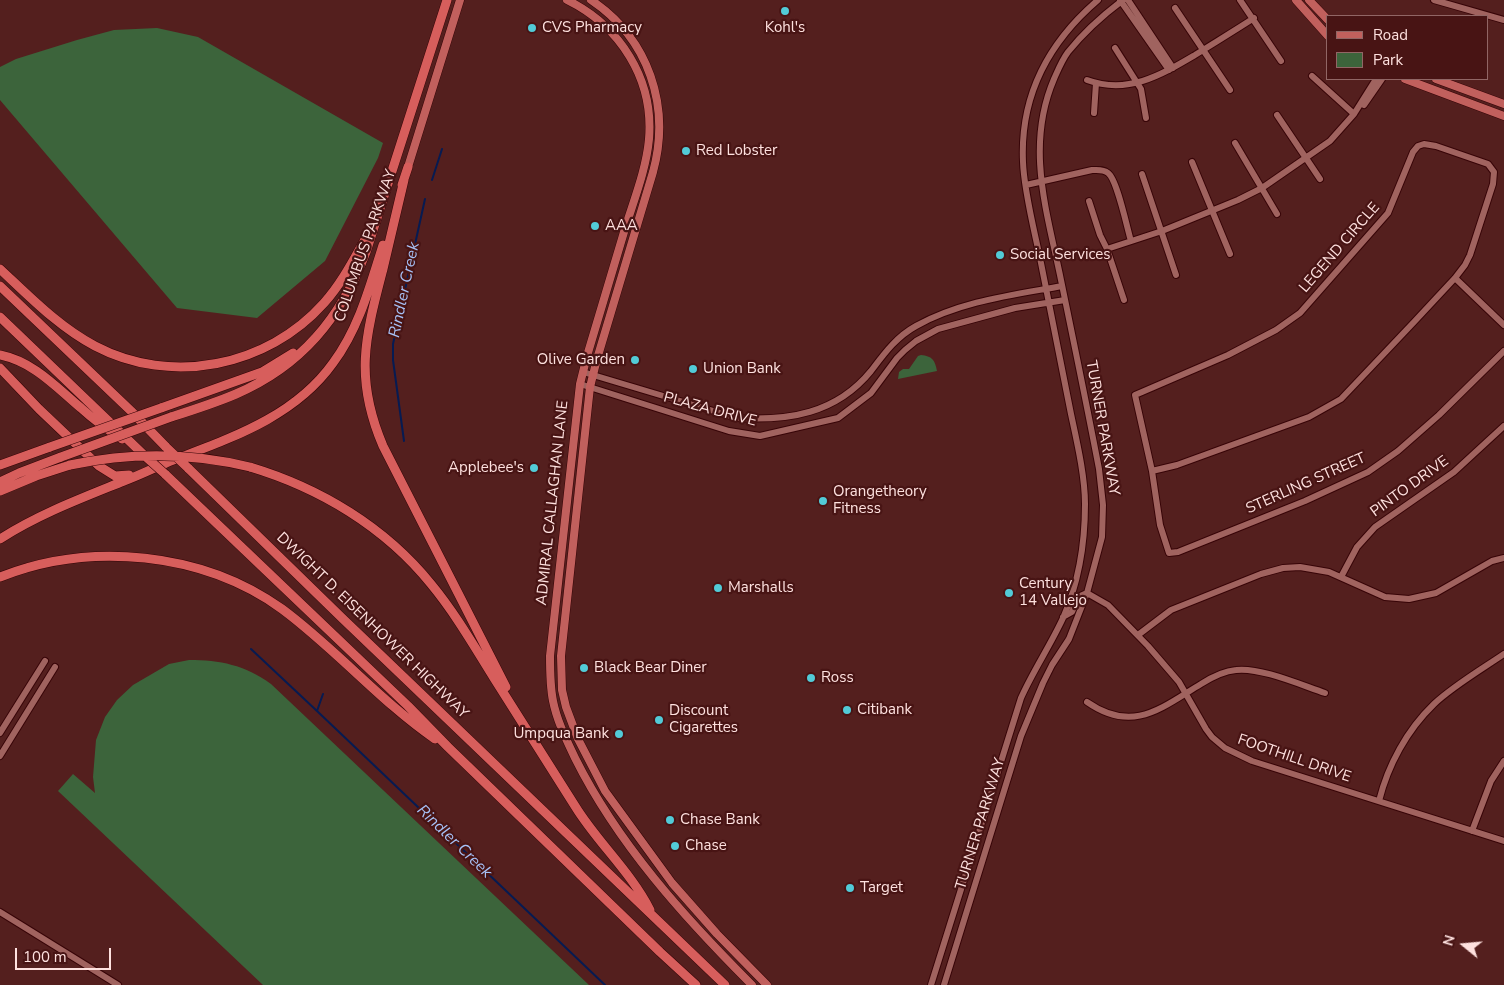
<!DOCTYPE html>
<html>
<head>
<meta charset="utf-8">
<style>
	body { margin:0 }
	#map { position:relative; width:1504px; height:985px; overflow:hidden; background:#541f1e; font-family:"Nunito Sans",sans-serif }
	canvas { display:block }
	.legend { position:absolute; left:1326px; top:15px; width:162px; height:65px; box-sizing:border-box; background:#481414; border:1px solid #916665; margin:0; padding:6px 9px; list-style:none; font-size:15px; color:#fee1df }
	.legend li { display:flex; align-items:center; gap:10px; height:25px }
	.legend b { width:25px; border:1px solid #916665 }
	.north { position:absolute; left:1439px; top:920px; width:50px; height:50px; -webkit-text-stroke:4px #481414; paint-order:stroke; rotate:287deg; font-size:14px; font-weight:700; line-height:20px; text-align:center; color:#fee1df }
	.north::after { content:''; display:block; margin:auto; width:18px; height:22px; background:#fee1df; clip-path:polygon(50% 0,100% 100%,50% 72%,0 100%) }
	.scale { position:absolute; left:15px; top:948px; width:96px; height:22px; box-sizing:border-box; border:2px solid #fee1df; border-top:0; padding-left:6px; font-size:15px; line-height:18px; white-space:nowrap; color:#fee1df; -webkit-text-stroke:4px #481414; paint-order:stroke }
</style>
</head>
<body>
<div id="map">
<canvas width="1504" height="985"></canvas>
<ul class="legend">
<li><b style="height:6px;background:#c1605d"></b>Road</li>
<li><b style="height:14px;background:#3c643b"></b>Park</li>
</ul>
<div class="north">N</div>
<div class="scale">100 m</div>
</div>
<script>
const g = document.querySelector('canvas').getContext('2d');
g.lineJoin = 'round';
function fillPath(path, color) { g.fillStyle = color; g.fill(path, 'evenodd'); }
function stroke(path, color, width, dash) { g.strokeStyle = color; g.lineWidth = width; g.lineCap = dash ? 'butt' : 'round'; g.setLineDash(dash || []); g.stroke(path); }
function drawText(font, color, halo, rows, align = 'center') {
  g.font = font + ' "Nunito Sans",sans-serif'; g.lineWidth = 4.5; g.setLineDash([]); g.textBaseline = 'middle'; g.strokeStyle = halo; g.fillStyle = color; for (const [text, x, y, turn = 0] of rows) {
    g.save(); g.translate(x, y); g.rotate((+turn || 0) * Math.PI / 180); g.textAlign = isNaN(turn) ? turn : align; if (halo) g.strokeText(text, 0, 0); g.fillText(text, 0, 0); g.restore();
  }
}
const green = new Path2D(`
	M157 28 198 37 383 143 378 158 325 261 257 318 177 308 0 100V67L16 59 77 40 114 30Z
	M921 355C932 356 935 360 937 371L898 379 899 372 903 369H909L918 356Z
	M189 660C220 660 245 665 271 684L589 985H263L58 791 73 774 95 793 93 777 96 740 105 717 117 700 133 685 169 664Z`);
const stream = new Path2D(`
	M432 180 442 149
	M404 441 393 360V344L425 199
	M251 649 317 711
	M323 694 317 711 605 985`);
const minor = new Path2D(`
	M1120 0 1169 70
	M1128 0 1173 68
	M1240 0 1281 61
	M1434 0 1504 20
	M1175 8 1230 90
	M1115 48 1141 89 1146 118
	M1312 76 1354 114
	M1087 80C1128 95 1161 75 1195 55 1214 43 1234 31 1254 18
	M1364 105 1382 79
	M1094 113 1096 83
	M1277 115 1320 179
	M1235 143 1277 214
	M1192 162 1230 254
	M1142 174 1176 275
	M1026 185 1092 170C1098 170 1103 169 1108 173 1117 179 1127 228 1131 241
	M1089 201 1100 235 1107 249 1124 300
	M1107 249 1162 231 1238 200 1262 188 1330 141 1354 114 1376 79
	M1455 278 1504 325
	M583 372 737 418C788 421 836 414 871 371 884 354 896 337 916 326 961 301 1013 295 1062 286
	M580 384 729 431 760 436 838 418 871 393 897 358 905 350 916 341 938 329 1015 308 1065 300
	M1152 471 1177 465 1309 417 1341 399 1414 322 1455 278 1465 265 1470 255 1493 184 1494 172 1488 164 1436 146 1424 144 1418 146 1413 152 1388 213 1300 313 1276 330 1228 355 1135 395 1152 471 1160 525 1169 553 1178 552 1305 501 1368 472 1398 451 1439 415 1504 351
	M1341 577 1357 547 1375 527 1454 472 1504 426
	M1063 617 1072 612 1078 597 1087 593 1108 605 1148 646 1179 682 1206 729 1212 737 1225 748 1252 761 1504 841
	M1138 635 1171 610 1261 574 1283 568 1300 567 1329 572 1385 597 1409 599 1436 593 1492 561 1504 558
	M1087 702C1133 734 1161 708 1201 684 1212 677 1224 671 1236 670 1260 667 1301 685 1325 693
	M0 733 45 661
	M0 756 55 667
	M1379 801C1388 765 1407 730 1434 704 1453 686 1482 669 1504 654
	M1472 831 1491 781 1504 761
	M0 912 118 985
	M931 985 1021 698C1033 671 1050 646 1063 618 1079 582 1085 543 1085 504 1085 476 1077 442 1071 414 1061 362 1050 310 1040 258 1034 229 1024 191 1023 162 1020 96 1049 42 1098 0
	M944 985 1021 736 1043 683 1052 665 1069 639 1087 593 1102 537 1103 505 1099 469C1087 406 1074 343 1061 280 1047 211 1025 147 1054 79 1058 70 1062 60 1068 52 1084 32 1103 15 1123 0`);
const major = new Path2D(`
	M567 0C620 26 654 79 649 139 646 171 633 202 624 232 612 273 599 315 587 356L580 384 550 656C550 671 550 686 553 701 557 721 566 739 575 758 618 844 684 917 752 985
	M591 0C649 39 671 106 653 172L597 359 590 387 561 656 562 690 566 707 578 739 605 791 672 883 717 934 767 985
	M1296 0 1328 36
	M1309 0 1328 20
	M1405 79 1504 116
	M1436 79 1504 104
	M408 167 460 0`);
const highway = new Path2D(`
	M404 180C397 210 390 239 383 269 365 338 354 378 383 446L506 687
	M402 185 408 167
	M0 269C30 297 59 327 95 346 171 386 267 367 324 303 342 283 354 259 367 236
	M0 286 131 411 166 447
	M0 317 146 457
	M0 355C34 362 56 387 81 408 94 420 108 430 122 439
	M0 368 39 409 99 466 115 476 129 475
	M161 408 262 372 293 353
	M171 417C193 410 215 403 236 394 301 366 341 318 366 252L447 0
	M0 465 50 447
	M250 467C320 488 385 527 431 584 455 613 474 646 494 678 521 721 548 764 575 806 597 842 631 872 650 910
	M188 468 341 617 725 985
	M165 474 408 706 448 747 660 952 696 985
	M0 482 19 473 61 457
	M0 491 36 476 70 465
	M0 539C39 514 82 498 124 481 138 476 152 469 166 463 227 439 293 419 333 363 359 328 370 286 383 245
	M0 577C90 541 203 552 282 609 336 649 380 701 435 739`);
const highwayBridge = new Path2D(`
	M50 447 161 408
	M166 447 188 468
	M61 457 171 417
	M146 457 165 474
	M70 465C131 452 189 452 250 467`);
const markers = [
	[785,11,5,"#52cbd7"],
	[532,28,5,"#52cbd7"],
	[686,151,5,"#52cbd7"],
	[595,226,5,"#52cbd7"],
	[1000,255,5,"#52cbd7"],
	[635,360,5,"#52cbd7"],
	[693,369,5,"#52cbd7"],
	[534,468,5,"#52cbd7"],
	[823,501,5,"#52cbd7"],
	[718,588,5,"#52cbd7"],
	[1009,593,5,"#52cbd7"],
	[584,668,5,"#52cbd7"],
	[811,678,5,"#52cbd7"],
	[847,710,5,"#52cbd7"],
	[659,720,5,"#52cbd7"],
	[619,734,5,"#52cbd7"],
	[670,820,5,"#52cbd7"],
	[675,846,5,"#52cbd7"],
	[850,888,5,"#52cbd7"]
];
const poiNames = [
	["CVS Pharmacy",542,28],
	["Kohl's",785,28,"center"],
	["Red Lobster",696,151],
	["AAA",605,226],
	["Social Services",1010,255],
	["Olive Garden",625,360,"right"],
	["Union Bank",703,369],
	["Applebee's",524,468,"right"],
	["Orangetheory",833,492],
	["Fitness",833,509],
	["Century",1019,584],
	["14 Vallejo",1019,601],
	["Marshalls",728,588],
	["Black Bear Diner",594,668],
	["Ross",821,678],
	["Citibank",857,710],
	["Discount",669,711],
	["Cigarettes",669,728],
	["Umpqua Bank",609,734,"right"],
	["Chase Bank",680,820],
	["Chase",685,846],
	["Target",860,888]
];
const streetNames = [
	["COLUMBUS PARKWAY",366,246,-71],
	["LEGEND CIRCLE",1340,248,-49],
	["PLAZA DRIVE",710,410,15],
	["TURNER PARKWAY",1102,428,80],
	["STERLING STREET",1306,484,-24],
	["PINTO DRIVE",1410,487,-36],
	["ADMIRAL CALLAGHAN LANE",553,503,-84],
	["DWIGHT D. EISENHOWER HIGHWAY",372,626,44],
	["FOOTHILL DRIVE",1294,759,19],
	["TURNER PARKWAY",981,824,-73]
];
const waterNames = [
	["Rindler Creek",405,290,-78],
	["Rindler Creek",454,842,44]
];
fillPath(green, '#3c643b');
stroke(stream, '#061b52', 2);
stroke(minor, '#370407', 8);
stroke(major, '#370407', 9);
stroke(highway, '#370407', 10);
stroke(minor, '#a0635f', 6);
stroke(major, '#c1605d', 8);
stroke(highway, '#d75e5c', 9);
stroke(highwayBridge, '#370407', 10, []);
stroke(highwayBridge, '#d75e5c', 9);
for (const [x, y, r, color] of markers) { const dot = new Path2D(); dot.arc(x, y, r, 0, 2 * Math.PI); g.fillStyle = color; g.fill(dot); stroke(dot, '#481414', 2); }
drawText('15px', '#fee1df', '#481414', poiNames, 'left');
drawText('15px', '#fee1df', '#481414', streetNames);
drawText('italic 16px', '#a7c1f6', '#481414', waterNames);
</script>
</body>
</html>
